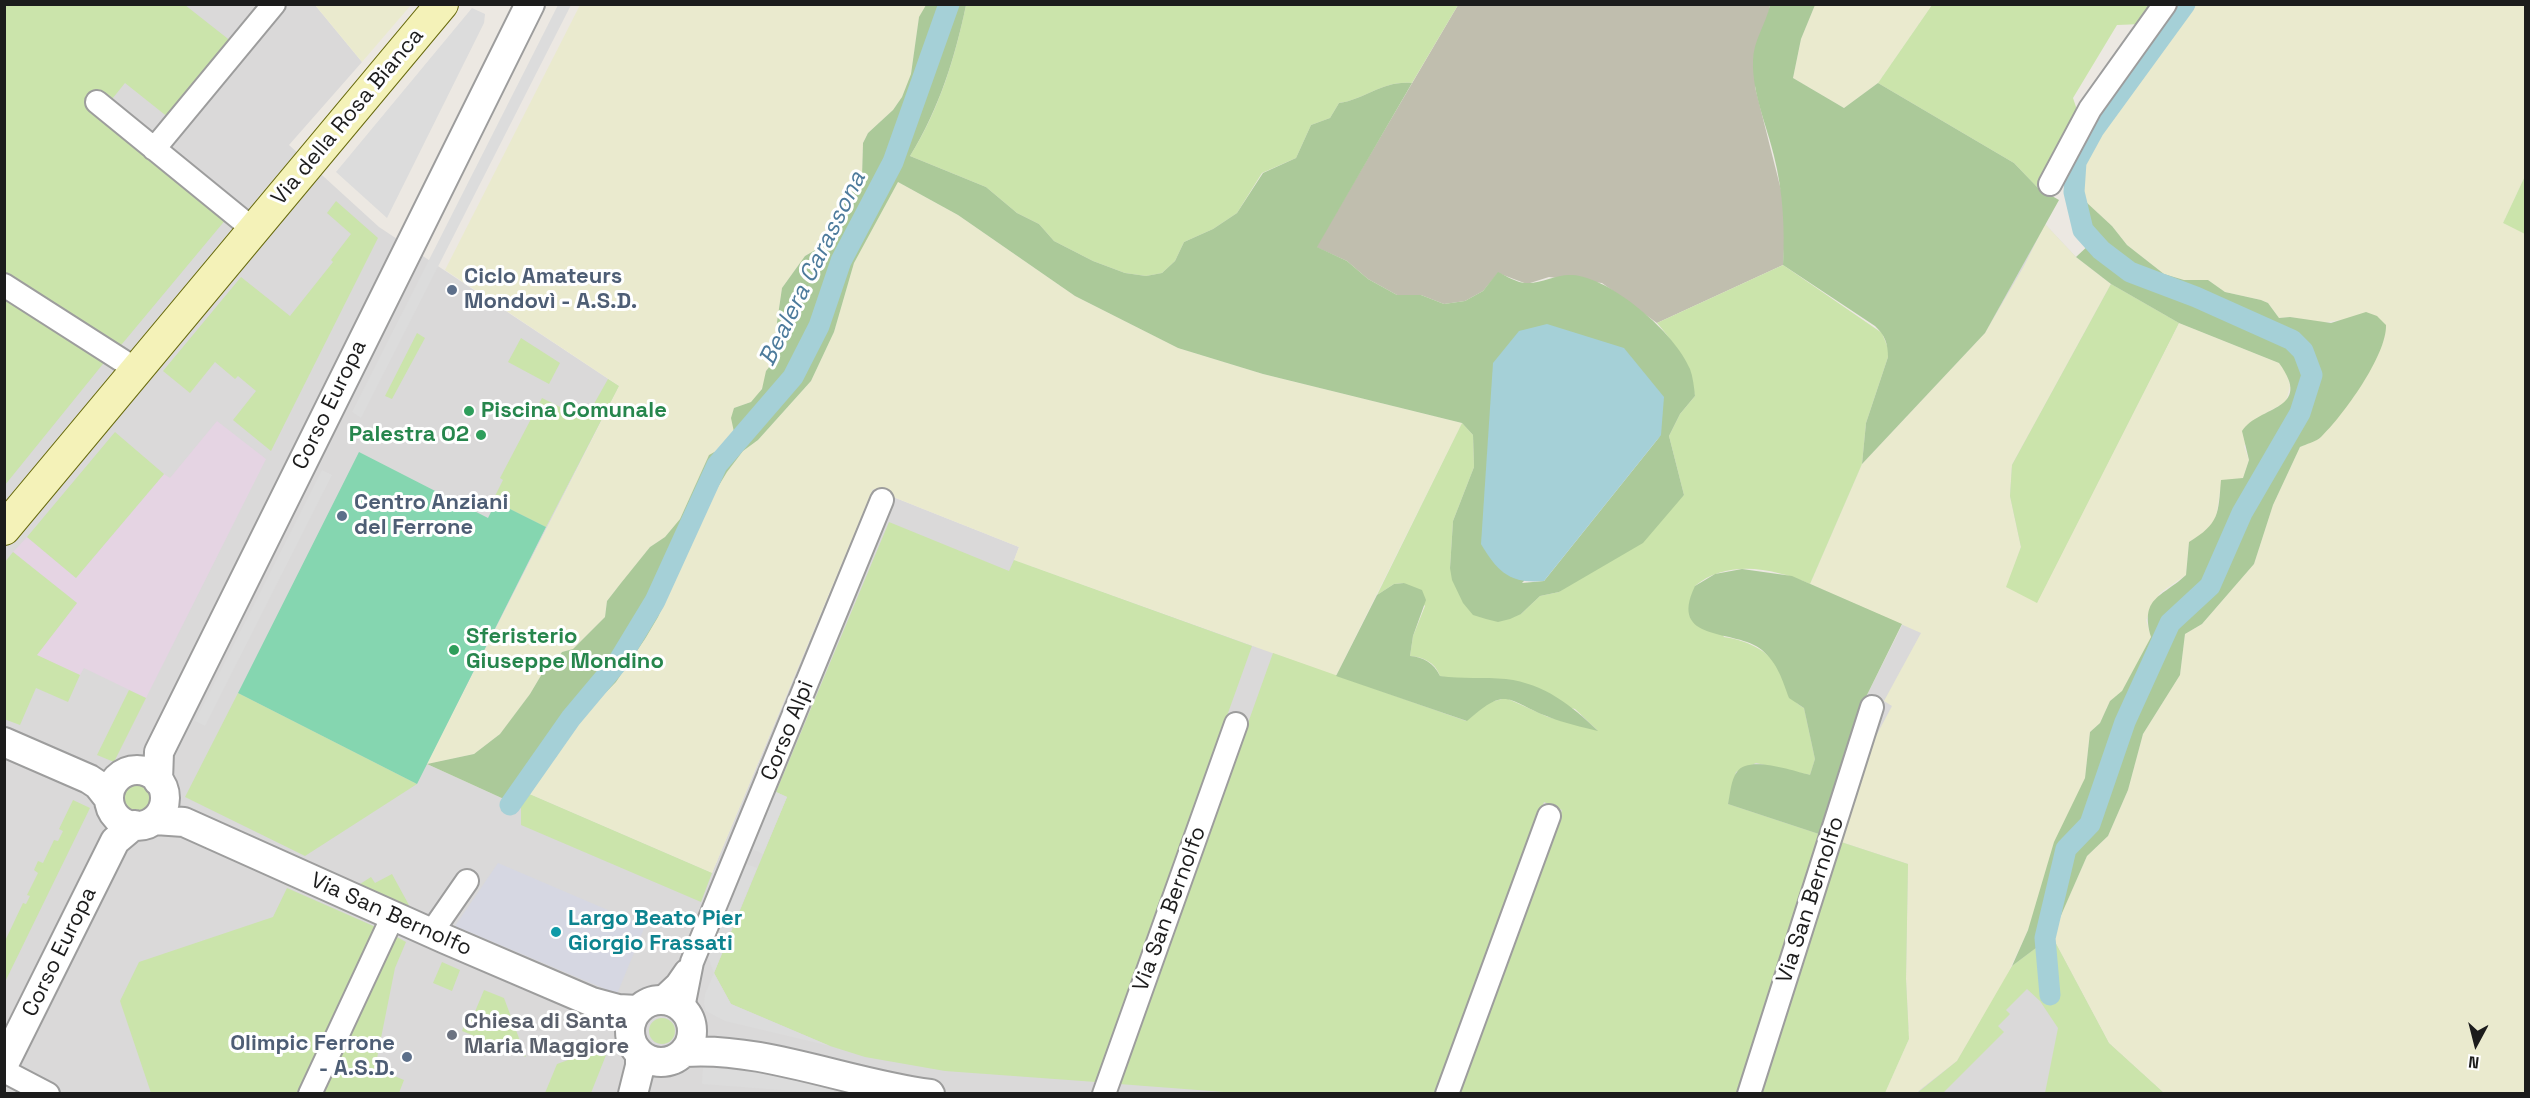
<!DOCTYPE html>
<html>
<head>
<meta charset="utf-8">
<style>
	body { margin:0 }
	#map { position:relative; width:2530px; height:1098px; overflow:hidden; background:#ece8e2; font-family:"Space Grotesk",sans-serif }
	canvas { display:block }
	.frame { position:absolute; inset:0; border:6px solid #1c1c1c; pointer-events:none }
	.north { position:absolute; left:2446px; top:1014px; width:60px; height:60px; -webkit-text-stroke:4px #fff; paint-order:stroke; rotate:187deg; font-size:16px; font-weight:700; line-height:24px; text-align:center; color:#1c1c1c }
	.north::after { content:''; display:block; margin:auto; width:21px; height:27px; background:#1c1c1c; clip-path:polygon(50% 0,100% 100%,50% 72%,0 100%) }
</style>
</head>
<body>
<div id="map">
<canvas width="2530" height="1098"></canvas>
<div class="frame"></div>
<div class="north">N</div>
</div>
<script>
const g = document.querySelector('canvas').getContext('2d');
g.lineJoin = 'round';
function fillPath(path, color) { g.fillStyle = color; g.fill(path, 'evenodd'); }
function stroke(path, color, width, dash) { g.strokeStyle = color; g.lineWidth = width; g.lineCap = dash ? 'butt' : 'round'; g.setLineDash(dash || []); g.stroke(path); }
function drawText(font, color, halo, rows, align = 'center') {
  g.font = font + ' "Space Grotesk",sans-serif'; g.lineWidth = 6; g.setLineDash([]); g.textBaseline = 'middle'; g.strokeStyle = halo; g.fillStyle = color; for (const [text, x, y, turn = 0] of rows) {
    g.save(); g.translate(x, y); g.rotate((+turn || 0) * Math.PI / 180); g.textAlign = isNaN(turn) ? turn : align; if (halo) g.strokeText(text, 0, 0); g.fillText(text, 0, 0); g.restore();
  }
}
const residential = new Path2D(`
	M5 5H315L362 62 289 145 379 227 619 386 427 764 517 805 527 793 712 873 873 489 1019 547 1014 561 1467 721 1864 701 1902 625 1810 584 1862 464 1985 333 2045 224 2076 257 2111 284 2179 323 2133 418 1885 1093 5 1094Z
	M2052 936 2109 1043 2164 1093 1916 1094 2005 980 2012 966Z`);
const industrial = new Path2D(`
	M217 421 266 459 146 698 84 668 80 675 36 655 77 603 13 552 27 537 76 578 164 474 170 478Z`);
const construction = new Path2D(`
	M1458 5H1770L1755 87 1782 194 1785 233 1783 265 1657 323 1602 283 1549 277 1527 284 1498 273 1483 291 1465 301 1444 304 1421 295H1397L1368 279 1347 261 1316 247Z`);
const farmland = new Path2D(`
	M315 5H411L362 62Z
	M580 5H926L919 18 911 74 902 97 893 110 868 133 863 143 862 177 836 215 834 235 829 242 805 256 782 288 777 322 781 346 778 356 766 371V381L758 395 751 402 734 408 732 418 735 432 725 446 709 455 680 519 665 537 650 547 607 601 605 617 573 649 562 652 555 662 546 667 530 694 500 734 474 754 427 764 619 386 445 270Z
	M1815 5H1932L1878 83 1844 108 1793 78 1801 39Z
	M2175 5H2525V176L2503 223 2526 234 2525 1093H2164L2109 1043 2052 936 2087 856 2108 836 2128 790 2143 734 2180 675 2185 634 2202 624 2254 564 2273 505 2300 447 2320 438 2341 320 2321 323 2290 317 2279 318 2268 303 2261 300 2225 292 2208 280H2184L2164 274 2127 245 2112 226 2085 201 2077 172 2088 132Z
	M898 182 958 215 1075 296 1178 348 1263 374 1462 423 1336 676 1014 560 1019 547 873 489 712 873 527 793 556 757 581 718 616 682 645 639 712 497 727 472 743 451 758 440 811 381 834 332 854 263Z
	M2045 224 2076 257 2111 284 2012 465 2010 496 2021 547 2007 587 2037 602 2179 323 2279 363 2287 374 2290 386 2286 402 2264 414 2244 446 2249 460 2243 478 2232 481 2220 491 2216 519 2208 531 2189 542 2186 575 2160 593 2146 620 2151 637 2122 692 2110 701 2100 723 2090 732 2085 778 2028 930 2005 980 1957 1061 1916 1093H1885L1909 1039 1906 979 1908 864 1841 842 1875 738 1892 706 1884 701 1921 633 1810 584 1862 464 1985 333 2024 266Z`);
const grass = new Path2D(`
	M4 5H185L232 42 169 118 125 83 100 114 227 218 117 350 5 277Z
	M966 5H1458L1412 83C1383 80 1366 99 1339 103L1330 118 1311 125 1296 158 1262 173 1237 213 1213 229 1184 242 1175 261 1162 273 1146 276 1125 273 1093 261 1054 241 1039 224 1017 213 986 187 910 156C939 110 955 58 966 5Z
	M1932 5H2156L2142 24 2117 25 2073 98 2079 116 2038 188 2014 163 1878 83Z
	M2525 176V234L2503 223Z
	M336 201 378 238 271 451 233 420 256 391 238 376 235 379 215 362 190 393 163 371 241 277 290 316 333 262 331 260 351 234 327 213Z
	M1783 265 1882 333 1888 348V357L1866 423 1862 464 1810 584C1774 568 1727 559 1695 586L1724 637C1750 641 1773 652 1784 678 1790 692 1790 700 1804 708L1815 759 1810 775 1756 763 1736 772 1728 804 1819 834 1737 1093H1459L1562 810 1544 802 1435 1093 1250 1094 1119 1084 1273 653 1466 721 1487 703 1506 698 1548 717 1597 730 1575 709 1440 676C1435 662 1423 657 1410 656L1413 636 1425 606 1404 583 1394 584 1377 595 1462 423 1473 435 1474 467 1453 521 1450 568 1521 614 1540 596 1559 592 1684 495 1669 436 1680 414 1695 396C1689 366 1677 346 1657 323Z
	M2111 284 2179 323 2037 603 2006 587 2021 547 2010 496 2012 465Z
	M5 293 107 359 5 485Z
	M417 333 425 338 392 399 385 396Z
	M521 338 560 363 549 384 508 362Z
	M608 379 619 386 546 527 496 502 494 498 503 480 500 478 542 398 576 415 590 411Z
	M115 432 164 474 76 578 27 537Z
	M889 522 1009 571 1014 560 1252 646 1096 1082 945 1071 865 1057 830 1046 731 1004 714 973 787 797 776 792Z
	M13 552 77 603 37 655 80 675 68 702 36 688 20 725 4 719 5 562Z
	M129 690 146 698 114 762 97 755Z
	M238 693 417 784 305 856 185 797Z
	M124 798a13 13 0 1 1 26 0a13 13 0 1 1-26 0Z
	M527 793 712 873 701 902 521 825V807L517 805Z
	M73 800 90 808 5 982V941L23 903 26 904 30 896 27 895 38 873 34 870 38 861 43 863 54 840 58 841 63 831 59 829Z
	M1841 842 1908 864 1906 979 1909 1039 1885 1093 1760 1094Z
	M392 874 410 907 360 884 371 877 375 883Z
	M287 888 378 928 299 1093H151L120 1001 139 962 273 917Z
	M395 936 406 942 395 968 375 1068 404 1080 399 1093 321 1094Z
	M2052 936 2109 1043 2164 1093H2045L2058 1028 2040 1001 2027 989 2006 1010 2010 1014 1998 1026 2004 1032 1943 1093 1916 1094 1957 1061 2012 966Z
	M442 962 460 970 452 991 433 983Z
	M484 990 504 998 526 1057 462 1031 469 1013 474 1014Z
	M649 1031a13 13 0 1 1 26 0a13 13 0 1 1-26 0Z
	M610 1045 591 1093H545L557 1064Z`);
const forest = new Path2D(`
	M926 5H966C955 58 939 109 910 156L986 187 1017 213 1039 224 1054 241 1093 261 1125 273 1146 276 1162 273 1175 261 1184 242 1213 229 1237 213 1263 173 1296 158 1311 125 1330 118 1339 103C1366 99 1383 80 1412 83L1317 247 1347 261 1368 279 1397 295H1421L1444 304 1465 301 1483 291 1498 272C1506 276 1519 284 1528 283 1543 283 1557 274 1572 275 1611 277 1676 334 1690 369 1693 377 1694 387 1695 396L1680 414 1669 436 1684 495 1643 543 1559 592 1540 596 1521 614 1510 619 1498 622 1486 619 1473 615 1463 603 1452 580 1450 568 1453 521 1474 467 1473 435 1462 423 1263 374 1178 348 1075 296 958 215 898 182 854 263 834 332 811 381 758 440 743 451 727 472 712 497 658 617 645 639 616 682 581 718 556 757 517 805 427 764 474 754 500 734 530 694 546 667 555 662 562 652 573 649 605 617 607 601 621 583 650 547 665 537 680 519 709 455 725 446 734 432 731 418 734 408 751 402 762 389 766 371 778 356 781 346 777 322 782 288 805 256 829 242 834 235 840 203 858 186 862 177 863 143 868 133 893 110 902 97 911 74 919 17ZM1661 435 1544 581 1522 583Z
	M1770 5H1815L1801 39 1793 78 1844 108 1878 83 2014 163 2038 188 2059 200 1985 333 1862 464 1866 423 1888 357C1888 344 1885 335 1875 326L1783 265C1785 228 1783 192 1774 156 1767 126 1752 93 1753 61 1753 41 1766 24 1770 5Z
	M2085 201 2112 226 2127 245 2164 274 2184 280H2208L2225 292 2261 300 2268 303 2279 318 2290 317 2331 323 2366 312 2377 316 2386 325C2387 355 2343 416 2321 437 2316 442 2306 444 2300 447L2273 505 2254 564 2202 624 2185 634 2180 675 2143 734 2128 790 2108 836 2087 856 2052 936 2012 966 2028 930 2054 842 2085 778 2090 732 2100 723 2110 701 2122 691 2151 637C2140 597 2161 598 2186 575L2189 542C2220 523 2218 514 2221 480L2243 478 2249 460 2242 431C2259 405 2314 411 2279 363L2179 323 2111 284 2076 257 2091 243 2075 218Z
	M1742 569 1792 576 1902 624 1864 701 1819 834 1728 804C1730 795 1731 779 1737 772 1748 755 1793 771 1810 775L1815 759 1804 708 1789 698C1782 679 1778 664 1762 650 1736 628 1667 644 1695 586L1715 574Z
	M1404 583 1422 590 1426 600 1413 636 1410 656C1423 657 1434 663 1440 676 1462 679 1484 677 1506 679 1545 684 1571 705 1598 731 1582 727 1564 723 1549 717 1505 700 1508 685 1467 721L1336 676 1377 595 1394 584Z`);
const pitch = new Path2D(`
	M359 452 488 518 496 502 546 527 417 784 238 693Z`);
const parking = new Path2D(`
	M558 5H571L361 418 352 412Z
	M472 8 485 14 484 23 387 218 336 172Z
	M322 470 332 475 205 726 195 721Z
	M776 792 787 797 763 854 752 849Z
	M746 864 757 868 714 973 731 1004 830 1046 725 1021 706 1011 704 1003 705 994 714 973 708 957Z
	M703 1067 835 1079 834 1094 702 1084Z`);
const plaza = new Path2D(`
	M498 863 645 926 617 994 455 926Z`);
const water = new Path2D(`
	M1547 324 1624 348 1664 397 1661 435 1544 581C1511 584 1498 573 1481 544L1493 363 1519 331Z`);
const canal = new Path2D(`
	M510 805 571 718 618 662 655 601 717 465 793 377 819 326 841 261 893 162 949 4
	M2050 995 2045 938 2066 849 2090 824 2125 722 2170 623 2210 586 2242 513 2300 413 2312 375 2303 351 2292 340 2196 297 2130 272 2101 250 2083 230 2074 192 2076 162 2094 129 2185 4`);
const minor = new Path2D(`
	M97 102 254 230
	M154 149 274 4
	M2050 184 2090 109 2165 4
	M4 285 137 370
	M431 933 467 881
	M660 1000 677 984 686 971
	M683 1008 692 962 882 500
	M4 1071 48 1094
	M310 1094 393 916
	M1104 1094 1236 724
	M1447 1094 1549 816
	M1749 1094 1872 707`);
const tertiary = new Path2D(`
	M4 742 89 779 98 785 109 799
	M109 798a28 28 0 1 1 56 0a28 28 0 1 1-56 0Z
	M158 781 159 752 530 4
	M155 820 184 822 445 939 592 1002 618 1009 638 1010
	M630 1031a31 31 0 1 1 62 0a31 31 0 1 1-62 0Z
	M684 1052C762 1046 850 1084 930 1094
	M4 1064 115 841 134 825
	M633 1094 640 1066V1054`);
const secondary = new Path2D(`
	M4 529 442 4`);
const markers = [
	[452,290,6,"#5c6f8a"],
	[469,411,6,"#2e9e5b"],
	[481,435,6,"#2e9e5b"],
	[342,516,6,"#5c6f8a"],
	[454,650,6,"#2e9e5b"],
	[556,932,6,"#0f9aa8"],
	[452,1035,6,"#6b7280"],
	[407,1057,6,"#5c6f8a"]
];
const streetNames = [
	["Via della Rosa Bianca",348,117,-50],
	["Corso Europa",330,405,-64],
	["Corso Alpi",788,731,-68],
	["Via San Bernolfo",1811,900,-72],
	["Via San Bernolfo",1170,909,-70],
	["Via San Bernolfo",391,915,24],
	["Corso Europa",60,952,-64]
];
const serviceNames = [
	["Ciclo Amateurs",464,277],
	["Mondovì - A.S.D.",464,302],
	["Centro Anziani",354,503],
	["del Ferrone",354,528],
	["Olimpic Ferrone",395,1044,"right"],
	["- A.S.D.",395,1069,"right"]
];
const leisureNames = [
	["Piscina Comunale",481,411],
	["Palestra O2",469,435,"right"],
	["Sferisterio",466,637],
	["Giuseppe Mondino",466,662]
];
const cultureNames = [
	["Largo Beato Pier",568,919],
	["Giorgio Frassati",568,944]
];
const worshipNames = [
	["Chiesa di Santa",464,1022],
	["Maria Maggiore",464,1047]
];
const waterNames = [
	["Bealera Carassona",813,269,-64]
];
fillPath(residential, '#dad9d9');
fillPath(industrial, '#e5d4e3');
fillPath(construction, '#c0beae');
fillPath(farmland, '#eaeace');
fillPath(grass, '#cbe4ab');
fillPath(forest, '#abc999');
fillPath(pitch, '#85d6b0');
fillPath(parking, '#dcdcdc');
fillPath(plaza, '#d6d7e2');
fillPath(water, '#a5d0d7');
stroke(canal, '#a5d0d7', 21);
stroke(minor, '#9d9d9d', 26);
stroke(tertiary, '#9d9d9d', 32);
stroke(secondary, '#67690c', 34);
stroke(minor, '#fff', 22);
stroke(tertiary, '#fff', 28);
stroke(secondary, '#f4f2b8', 32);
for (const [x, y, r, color] of markers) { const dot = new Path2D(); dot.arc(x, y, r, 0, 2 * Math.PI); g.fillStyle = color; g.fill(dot); stroke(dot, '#fff', 2); }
drawText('22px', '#1c1c1c', '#fff', streetNames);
drawText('bold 22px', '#4e5e75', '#fff', serviceNames, 'left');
drawText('bold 22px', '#27864d', '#fff', leisureNames, 'left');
drawText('bold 22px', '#0d838f', '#fff', cultureNames, 'left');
drawText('bold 22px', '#5b616d', '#fff', worshipNames, 'left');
drawText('italic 24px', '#4d7b9c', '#fff', waterNames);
</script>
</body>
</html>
